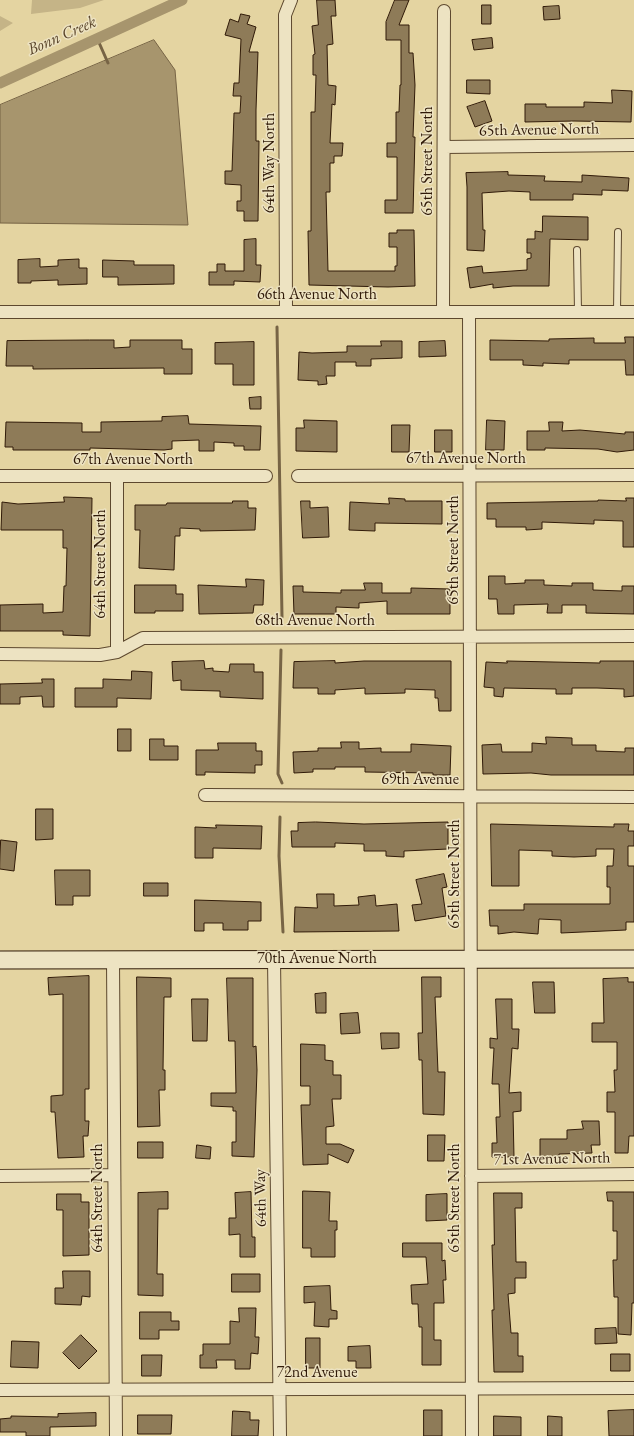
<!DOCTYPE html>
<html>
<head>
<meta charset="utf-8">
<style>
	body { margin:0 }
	canvas { display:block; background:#e4d4a1 }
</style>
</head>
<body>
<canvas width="634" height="1436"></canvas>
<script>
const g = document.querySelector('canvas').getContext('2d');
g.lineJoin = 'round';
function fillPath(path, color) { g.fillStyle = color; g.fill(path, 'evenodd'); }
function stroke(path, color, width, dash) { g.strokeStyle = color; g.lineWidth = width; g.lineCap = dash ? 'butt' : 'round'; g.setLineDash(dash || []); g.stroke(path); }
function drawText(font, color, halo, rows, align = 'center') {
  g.font = font + ' "EB Garamond",serif'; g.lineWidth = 3; g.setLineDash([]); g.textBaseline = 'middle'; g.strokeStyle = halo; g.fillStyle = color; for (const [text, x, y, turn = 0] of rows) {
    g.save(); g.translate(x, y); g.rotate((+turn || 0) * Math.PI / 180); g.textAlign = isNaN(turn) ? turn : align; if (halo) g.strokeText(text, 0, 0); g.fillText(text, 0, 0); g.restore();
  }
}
const green = new Path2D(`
	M32 0H104L80 8 31 14Z
	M0 16 13 23 0 31Z`);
const water = new Path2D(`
	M154 40 175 70 188 225 0 223V105Z`);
const stream = new Path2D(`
	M97 38 108 63
	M277 327 282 617
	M281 650 278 774 282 783
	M280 817 279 856 283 932`);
const canal = new Path2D(`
	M0 83 182 0`);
const building = new Path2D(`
	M317 0H335L336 16H331L333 44 327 45 328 85 336 86 335 105 332 104 330 143H343L342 156H334V163H330V192H326L328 271H395V266H397V247H389V233H397V230H414L415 286 388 287 309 285 308 231H311V112H315L316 75H313V55L315 54 312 26 318 25Z
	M395 0H409L399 25H409V53H413L415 85 413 137H415L413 213H385V200H397V157H387V143H396V112H399L400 85H401V40H386V22Z
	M482 5H491V24H482Z
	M559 6 560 19 544 20 543 7Z
	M241 14 250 16 247 24 256 27 249 52H258L256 110V141H259L258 221H244V211H237V201H241V185L225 184V171H232L234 113H240L241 96H233L234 83H239L241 39 225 35 230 19 238 22Z
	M492 38 493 48 474 50 472 40Z
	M467 80H490V94L467 93Z
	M612 90 632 91 631 122 574 121 525 122V104H546V107H584V102L612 103Z
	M485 101 492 121 475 127 467 107Z
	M508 172V175L545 176 544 181 582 182V175L629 178 628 191 602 190V195L573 194V200H530V192L509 191 482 193 483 230H485L484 251 467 250V187L466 173Z
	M543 216 588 217V240L550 239 549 286H513L493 288V284L470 288 467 268 482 266 483 273 527 270V259L531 258V253H527V239H535V231L542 232Z
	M256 239V265H261L260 282 234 281V285H209V272H217V264H225V271H244V240Z
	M40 259V267L58 266V260L79 259V268H87V284L58 285V280L31 281V283H18V260Z
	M103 260 134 261V265H174V284L118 285V277H103Z
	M625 337H634V375H626L625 360H569V364L543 363V366L523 365V360H490V340L549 341V339L594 338V343H625Z
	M90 340H114V348L130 347V340H182V349H192V374H164V368L33 369V366H6L7 341Z
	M381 341H402V358L371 359V366H356V362H335V376H326L327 384 318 385V381L298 380 299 352 312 353 347 352V346H381Z
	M445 341 446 356 419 357V342Z
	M254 342V385H233V364H215V343Z
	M261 397V409H250L249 398Z
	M188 416 189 424 261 426 260 450H244V446H234V443L214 442V451H199V440L172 441V449L164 450 90 448V450H13V447H5L6 422 82 423V432H101V422L162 421V417Z
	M304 420 337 421V452L296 451V428H304Z
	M487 420 505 421 504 450H486Z
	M549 422H563L562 431 580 430 625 434V432H634V450L617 452 598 449 545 448V450H527V431H549Z
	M392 425H410L409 452H392Z
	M435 430H452V452H435Z
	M64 497 92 498 90 636 63 635V631H0V605L43 604V613L63 612 64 586H66L67 548H63V530H1L2 502 18 504 64 502Z
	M389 498 405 499V501H442V524L375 523V531L349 530 350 502 389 504Z
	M626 498H634V547H623V521L594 520V524L542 522V529L526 530V527H496V519H487V503L598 501V500L626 501Z
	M233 501H248V508H256L255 530 200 531V529L180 528V536H175L174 570 139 568 140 530H135V505H166L167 503H232Z
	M301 501H310V508L328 507 329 537 303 538Z
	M489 576H505V584L525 583V580H544V585L572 586V583H593V590L622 591V586H634V614L586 613V605H562V613H547L548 604 514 605V614H498L497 599H489Z
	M246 579 264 580 263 605H254L253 613 199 614 198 585 246 587Z
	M364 583H382V593H411V588L450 589V614H387V601L359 603V608L336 607V614H294L293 586H303V592L341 593V590H365Z
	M135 585H176V594H183V611H155V613H135Z
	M204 661 205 669 213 668V671L229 672 230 664H254V672H263V699L220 697V691L181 690V680L173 681 172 662Z
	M335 661V663L364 661H451V711H439L438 698H435V690L405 689V693L365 694V688L335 690V694H318V688H293L294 662Z
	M507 661 600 663V661H634V696L624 697V689L597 688H572V694H556V689L504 688 503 697 494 696V688L484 687 486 662 507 663Z
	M132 671 152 672 151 699 117 698V707H75V688H103V679L131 680Z
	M42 679H54V707H43L42 696 20 697V704H0V684L42 683Z
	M118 729H131V751H118Z
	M546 737 572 738V745H596V751L625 752V748H634V775H551L531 773 483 774 482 745 501 744 502 752H532V743L546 744Z
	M150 739H164V746H178V760H150Z
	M341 742H359V749L381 748V752H411V744L451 746 450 775H433V773L365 772V767H335V769H313V772L294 773 293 752 318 751V748H341Z
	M218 743H256V751H262V765H255V773L205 772V775H196V750H218Z
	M36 809H53V839L36 840Z
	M316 822 364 824 448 822V849L404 851V857L386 856V851H364V844L335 843V847H292L291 831H298V823Z
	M491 824 614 827V824H629L628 831H634V846H628V866H634V922H626V930L561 933V920L539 919 538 934 514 932 498 934V926H490L489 910H524V904H610V887H607V866H613L614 849H596V856L574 857 552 856V851L519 850V886H492Z
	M216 825 262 826 261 849 213 848V858H195V827L216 828Z
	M1 840 17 842 14 871 0 869Z
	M55 870H90V896H73V905H56Z
	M444 874 447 887 442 888 446 916 415 921 412 905 422 904 416 880Z
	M144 883H168V896H144Z
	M317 894H334V906L359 905 358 897 375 895 376 906 397 904 399 931 294 932 295 907 317 908Z
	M195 900 261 902V921H248V930H223V923H204V931H195Z
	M89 976V1089H85V1121H89L88 1136H83L84 1157 58 1158 55 1112H51V1096L63 1095V994L49 995 48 978Z
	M137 977 171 978V997H164L163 1070H165V1090H159L160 1126 138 1127Z
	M422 977H441V997H435L438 1072H445L444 1115 423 1114 422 1060H419L418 1033H422Z
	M227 978H253V1047L256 1046 257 1070 254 1157 232 1156V1142H236V1111H233V1107L211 1106V1093H236L235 1041H229Z
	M628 978V982H634V1136H629L628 1153H615V1112H607V1092H615L614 1070H617V1042H592V1023H604L603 979Z
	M533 982H554L555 1013H535Z
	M326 993V1013H316L315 994Z
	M192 999H208L207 1041H193Z
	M496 999H512V1029H519L518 1049 512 1048 509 1093 521 1092V1111L513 1112 514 1157H492V1143H497L496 1117H500L499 1084H492L494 1048H490V1038L497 1039Z
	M358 1013 360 1033 341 1034 340 1014Z
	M381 1033H399V1048L382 1049Z
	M301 1044 325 1045V1060L333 1061V1075H341V1099H332L334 1126 326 1127V1144H340L354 1150 348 1163 328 1154V1164L303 1165 301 1105H310V1086H301Z
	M582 1121H599L600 1145H591L592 1153 559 1154V1158H540V1139H567V1130L583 1129Z
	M428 1135H445L444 1161H428Z
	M138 1142H163V1158H138Z
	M197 1145 211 1147 210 1159 196 1158Z
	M303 1191 330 1192 329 1221H337V1230H335V1257H311V1248H303Z
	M168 1192V1209H158L157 1274H163V1296L138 1295V1193Z
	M251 1192 252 1237H255V1257H240V1234L229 1235V1218H236L235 1193Z
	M607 1192H634V1303H632L631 1335 618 1334V1297H614L613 1260H617V1231H613V1201H608Z
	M494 1193H522V1208H515L516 1262H526V1278H515V1293L508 1294 511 1333H518V1356H523V1372H494L492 1310H494L492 1245H494Z
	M57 1194H81V1202H89V1255L63 1256V1210H57Z
	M447 1194V1220L426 1221V1195Z
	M403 1243H442V1261L445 1260 446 1280H443L444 1303H434V1340H441V1365H422V1327H419L418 1304H412L411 1285 428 1284 426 1257H403Z
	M63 1271H90V1297L82 1296 81 1305 55 1304V1288H63Z
	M232 1274H260V1292H232Z
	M330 1286 331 1310 337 1311V1319H329V1327L314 1326 315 1302 304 1303V1287Z
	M239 1308H256L255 1337H259L258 1354 251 1353 250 1369H235V1360H216L217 1368H200V1355H203V1344H230V1321L239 1322Z
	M140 1312H171V1321H179V1330H159V1339H140Z
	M616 1328 617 1343 595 1344V1329Z
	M81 1335 97 1351 79 1369 63 1353Z
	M306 1338H320V1368H306Z
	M12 1341 39 1342 38 1368 11 1367Z
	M370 1346 371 1368H356V1361H348V1347Z
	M611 1354H630V1371H611Z
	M142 1355H162L161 1376H142Z
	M424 1410H442V1436H424Z
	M634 1410V1436H609L608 1411Z
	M233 1411 250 1412V1420H259L258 1436H232Z
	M96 1413V1426L50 1427V1436H26V1432H0V1419L11 1418V1416L58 1417V1414Z
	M138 1415H172L171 1434H138Z
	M494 1416 521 1417V1436H494Z
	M548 1416 562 1417V1436H548Z`);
const lane = new Path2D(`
	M577 250 578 312
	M617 312 618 232`);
const street = new Path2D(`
	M444 147 634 145
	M286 311 285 15 291 0
	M443 311 444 11
	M0 312H634
	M469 312 472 1436
	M0 476H266
	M298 476 634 475
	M117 652V476
	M0 654 100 655 117 652 143 638 634 636
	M205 795 634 797
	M113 959 116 1436
	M274 959 280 1436
	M0 1176 114 1175
	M471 1176 634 1174
	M0 1390 634 1388`);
const secondary = new Path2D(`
	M0 960 634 959`);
const streetNames = [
	["65th Avenue North",539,130,-1],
	["65th Street North",428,161,-90],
	["64th Way North",270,163,-90],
	["66th Avenue North",317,295],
	["67th Avenue North",466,459],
	["67th Avenue North",133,460],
	["65th Street North",454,550,-90],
	["64th Street North",101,564,-90],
	["68th Avenue North",315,621],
	["69th Avenue",420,780],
	["65th Street North",455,874,-90],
	["70th Avenue North",317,959],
	["71st Avenue North",552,1159,-1],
	["64th Street North",98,1198,-90],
	["64th Way",261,1198,-91],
	["65th Street North",455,1198,-90],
	["72nd Avenue",317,1373]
];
const waterNames = [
	["Bonn Creek",62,36,-24]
];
fillPath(green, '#c5b487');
fillPath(water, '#a7956d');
stroke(water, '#776445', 1);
stroke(stream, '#776445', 3);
stroke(canal, '#a7956d', 11);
fillPath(building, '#8e7b58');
stroke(building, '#301a08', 1);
stroke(lane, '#5d482e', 8);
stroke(street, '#5d482e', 14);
stroke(secondary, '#301a08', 19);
stroke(lane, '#ede3c2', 6);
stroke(street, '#ede3c2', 12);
stroke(secondary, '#ede3c2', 17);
drawText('16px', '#301a08', '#ede3c2', streetNames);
drawText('italic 17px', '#5a452b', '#ede3c2', waterNames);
</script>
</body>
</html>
